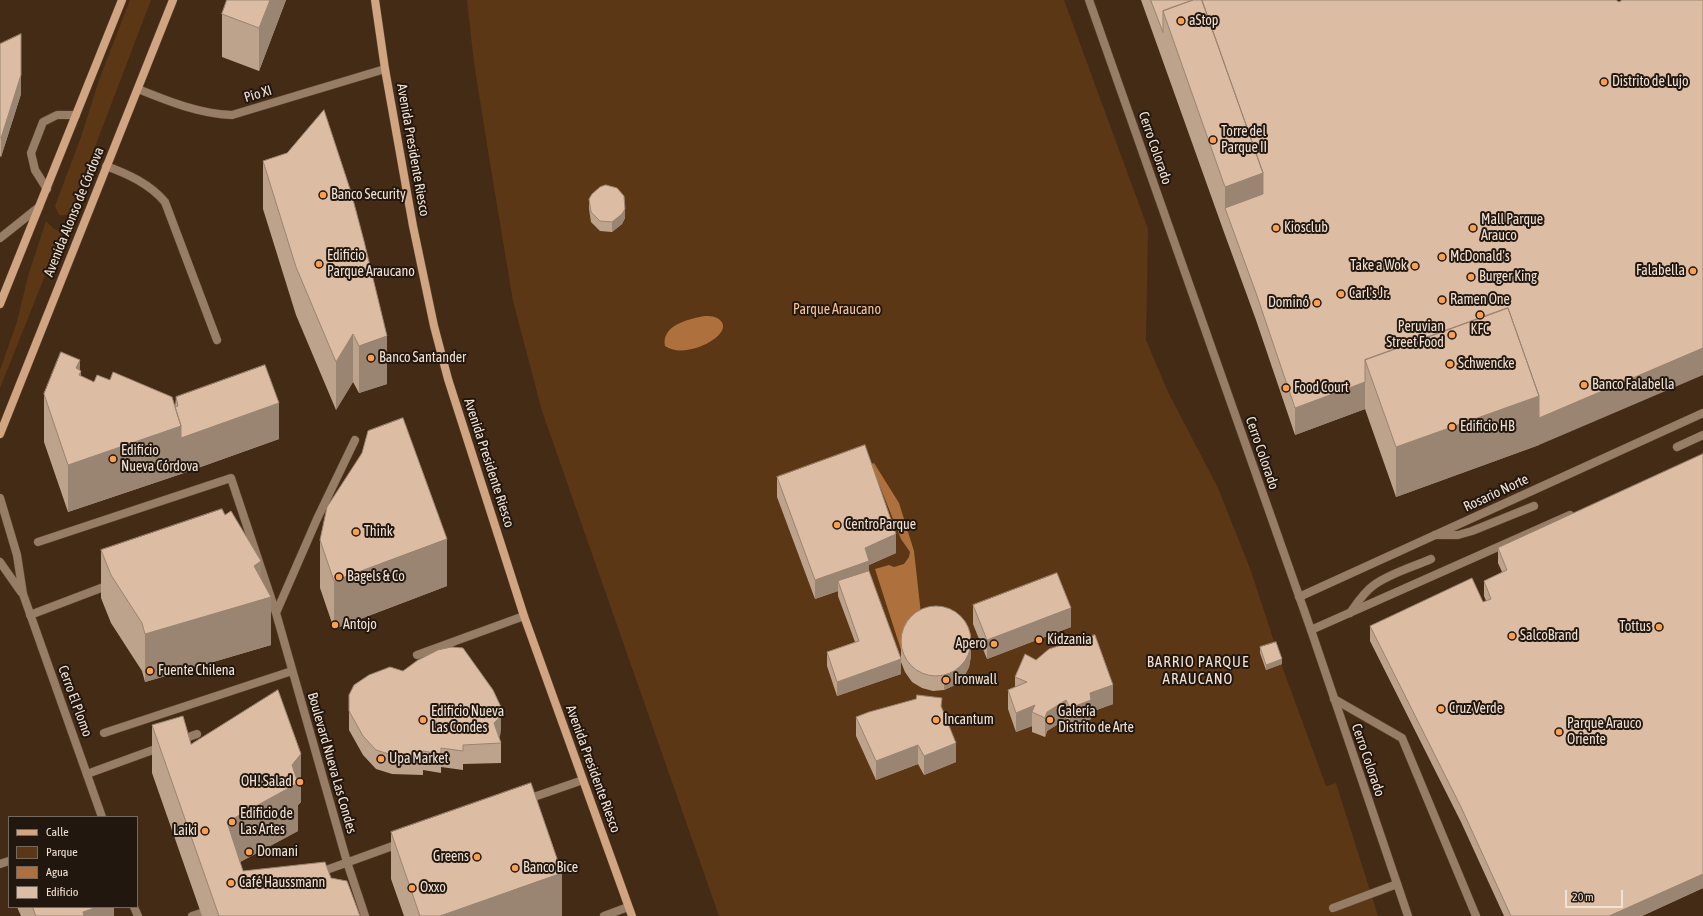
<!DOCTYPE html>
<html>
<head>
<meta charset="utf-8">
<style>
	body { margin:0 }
	#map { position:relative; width:1703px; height:916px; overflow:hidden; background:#442b16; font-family:"Asap Condensed",sans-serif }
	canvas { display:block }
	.legend { position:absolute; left:8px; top:816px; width:130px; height:92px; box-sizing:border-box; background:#22170e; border:1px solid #75685e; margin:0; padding:5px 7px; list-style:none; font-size:12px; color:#f2e2d5 }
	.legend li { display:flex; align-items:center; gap:8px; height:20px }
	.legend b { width:20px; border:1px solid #75685e }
	.scale { position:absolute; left:1565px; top:890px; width:58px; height:18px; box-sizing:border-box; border:2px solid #f2e2d5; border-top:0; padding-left:5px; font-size:12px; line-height:14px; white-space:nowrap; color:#f2e2d5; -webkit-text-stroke:3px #22170e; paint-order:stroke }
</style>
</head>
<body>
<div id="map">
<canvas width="1703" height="916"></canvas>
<ul class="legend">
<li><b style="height:5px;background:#d1a582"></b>Calle</li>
<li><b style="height:11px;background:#5c3715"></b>Parque</li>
<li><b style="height:11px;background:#ae713d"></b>Agua</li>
<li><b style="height:11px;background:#dcbca3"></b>Edificio</li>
</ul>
<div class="scale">20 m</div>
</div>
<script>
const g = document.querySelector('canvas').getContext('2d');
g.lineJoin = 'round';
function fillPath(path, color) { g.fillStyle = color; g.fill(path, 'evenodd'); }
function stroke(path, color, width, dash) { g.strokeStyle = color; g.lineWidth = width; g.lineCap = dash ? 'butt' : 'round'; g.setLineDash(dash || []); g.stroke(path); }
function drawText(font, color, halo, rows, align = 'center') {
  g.font = font + ' "Asap Condensed",sans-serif'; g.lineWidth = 4; g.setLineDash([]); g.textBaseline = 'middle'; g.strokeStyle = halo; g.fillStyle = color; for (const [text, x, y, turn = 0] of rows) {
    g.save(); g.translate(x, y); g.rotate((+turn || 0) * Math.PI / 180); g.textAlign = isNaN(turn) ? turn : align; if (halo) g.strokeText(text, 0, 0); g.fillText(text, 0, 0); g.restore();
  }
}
const green = new Path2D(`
	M130 0H151L69 215H59L55 206 81 137 99 80Z
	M467 0H1064L1148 229 1146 340 1168 392 1218 488 1251 571 1283 669 1326 786 1336 783 1378 916H719L542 411 513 301 490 163 474 63Z
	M46 221 53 228 62 233 0 388V370L17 322 28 276Z`);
const water = new Path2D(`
	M705 316C709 316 716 316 720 320 736 334 686 361 665 346 661 325 689 319 705 316Z
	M874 463 899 503 914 551 922 623 901 650 875 569 889 565 894 567 904 564 909 557 910 552 901 539 871 464Z`);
const service = new Path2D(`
	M106 166C128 174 150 184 165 202L217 340
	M47 189 35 170 31 153 43 122 57 115H76
	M0 238 39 207
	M1677 447 1703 435
	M1435 535H1458L1472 531 1534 506
	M1350 613C1357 603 1364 592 1374 585 1391 573 1413 567 1431 559
	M30 615 109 585
	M417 655 524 616
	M1334 699 1402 738 1476 916
	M180 740 197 734
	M87 774 161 747
	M1333 908 1397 884
	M604 916 628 907`);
const pedestrian = new Path2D(`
	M355 440 317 519 276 613 347 862 365 916
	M38 542 231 478 276 613
	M104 733 292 671
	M525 800 583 780
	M0 864 9 861
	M318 873 401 843
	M192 916 210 910`);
const minor = new Path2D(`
	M138 89C168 101 199 114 232 115L385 69
	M0 498 17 555 23 594 102 817
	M0 562 21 592
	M1299 597 1703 413
	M1311 630 1570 515
	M134 907 138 916`);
const tertiary = new Path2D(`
	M1089 0 1311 630 1408 916`);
const secondary = new Path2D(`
	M375 0 385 69 413 226 434 326 448 379 524 616 632 916
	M0 304 122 0
	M0 434 173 0`);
const wall = new Path2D(`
	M227 0H286L259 71 222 57V14Z
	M1141 0H1616L1539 445 1396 497 1365 409 1295 435 1256 320 1225 235Z
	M0 44 21 53V94L1 157 0 156Z
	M263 161 387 384 359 393 353 382 336 410 296 315 263 209Z
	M589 199 625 218 622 224 612 232 600 231 591 222 589 209Z
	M80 370 81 376 94 382 175 407 176 397 279 439 181 474 68 512 44 442V394Z
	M1703 454V888L1642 916H1504L1461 822 1370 641V626L1483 602 1486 601 1484 596V581L1502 572 1498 563V548Z
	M777 477 896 553 869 565V573L901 658V635L971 656 969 667 964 677 955 685 944 690 933 691 922 688 912 682 905 672 901 662V674L837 696 827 666V652L855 642 838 596V591L815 599 777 497Z
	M225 515 261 580 271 645 145 682 142 671 111 623 101 598V550Z
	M320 540 447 586 334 629 320 588Z
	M973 605 1071 627 987 659 973 624Z
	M1260 647 1282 664 1266 670 1260 653Z
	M1015 677 1113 704 1091 712V719L1070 727 1066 719 1047 731 1045 737 1032 732V726L1016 732 1008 709V690L1015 687Z
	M349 695 501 726 500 736 499 737 501 743V763L463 764V770L441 767V773L423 770V775L392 774 376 769 363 755 349 730Z
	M942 709 956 762 924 775 918 764 876 780 856 736V717Z
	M152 725 191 744 301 802 298 805V831L240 862 243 871 331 878 360 916H202L152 773Z
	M391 832 562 916H404L391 879Z
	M17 907H114V916H21Z`);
const shadedWall = new Path2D(`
	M270 0H286L259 71V28Z
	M21 34V94L1 157V138Z
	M1263 173V221L1225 208V187Z
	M625 209V218L622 224 612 232V222Z
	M353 334V382L336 410V362Z
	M387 336V384L359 393V346Z
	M1703 348V375L1539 445 1396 497V447L1539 396Z
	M80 360V373L81 371V418L76 368Z
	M1365 382V409L1295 435V408Z
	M279 403V439L181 474 68 512V465L181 426Z
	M896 534V553L869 565V580L838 581V591L815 599V580L865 548Z
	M447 539V586L334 629V581Z
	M261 561V600L271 597V645L145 682V634Z
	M1071 608V627L987 659V640Z
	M971 641V656L969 667 964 677 955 685 944 690V675Z
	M901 659V674L837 696V682Z
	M1282 659V664L1266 670V665Z
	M1113 685V704L1091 712V719L1070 727V708L1090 693Z
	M1066 700V719L1047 731 1045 737V718L1047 712Z
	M1035 705 1032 712V726L1016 732V713Z
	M501 707V726L500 736 494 742V723Z
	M956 743V762L924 775V756Z
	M918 745V764L876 780V761Z
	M301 754V802L298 805V831L227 869V822L292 765Z
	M562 873V916H440Z
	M1703 874V888L1642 916H1609Z
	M97 907H114V916H83V912Z`);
const building = new Path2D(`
	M227 0H270L259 28 222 14Z
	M1151 0H1193L1163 11V32Z
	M1193 0H1202L1263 173 1225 187 1163 11Z
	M1202 0H1616L1619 2 1622 0H1703V348L1539 418V396L1508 308 1365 360V382L1295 408 1256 293 1225 208 1263 194V173Z
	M21 34V75L1 138 0 137V44Z
	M324 110 351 192 364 241 387 336 359 346 353 334 336 362 296 267 263 161 287 153Z
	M606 185 617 188 624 196 625 209 622 214 612 222 600 221 591 212 589 199 592 194 600 187Z
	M1508 308 1539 396 1396 447 1365 360Z
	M61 352 80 360 76 368 81 371 79 375 94 382 97 375 110 380 113 372 172 397 181 426 68 465 44 394Z
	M265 365 279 403 181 438V426L175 407 178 406 176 397Z
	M403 418 447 539 334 581 320 540 327 507 362 453 368 431Z
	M865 445 896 534 865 548 869 561 815 580 777 477Z
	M1703 454V874L1609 916H1511L1461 807 1370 626 1472 578 1483 602 1491 599 1484 581 1507 570 1498 548Z
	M222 509 225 515 231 511 261 561 254 566 271 597 145 634 142 623 111 575 101 550Z
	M869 571 901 659 837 682 827 652 859 641 838 581Z
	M1057 573 1071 608 987 640 973 605Z
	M901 641a35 35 0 1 1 70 0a35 35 0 1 1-70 0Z
	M1095 635 1113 685 1090 693 1091 700 1070 708 1066 700 1047 712 1045 718 1032 712 1035 705 1016 713 1008 690 1027 682 1015 677 1025 654 1036 660 1049 649Z
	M1276 642 1282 659 1266 665 1260 647Z
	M452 647 463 648 493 690 501 707 500 717 494 723 501 743 463 745V751L441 748V754L423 751V756L392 755 376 750 363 736 349 711V695L354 685 369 675 390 667 403 671 418 660 438 650Z
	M278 690 301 754 292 765 298 783 227 822 243 871 325 862 331 878 347 881 360 916H219L152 725 183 716 191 744Z
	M917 695 942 698 941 706 956 743 924 756 918 745 876 761 856 717 869 712 916 699Z
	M531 783 562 873 440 916H420L391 832Z
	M33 907H97L83 912 84 916H36Z`);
const markers = [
	[1181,21,4,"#fa9f4f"],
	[1604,82,4,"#fa9f4f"],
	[1213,140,4,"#fa9f4f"],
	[323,195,4,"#fa9f4f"],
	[1276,228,4,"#fa9f4f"],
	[1473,228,4,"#fa9f4f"],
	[1442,257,4,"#fa9f4f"],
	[319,264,4,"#fa9f4f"],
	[1415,266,4,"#fa9f4f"],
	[1693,271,4,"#fa9f4f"],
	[1471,277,4,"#fa9f4f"],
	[1341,294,4,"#fa9f4f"],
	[1442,300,4,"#fa9f4f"],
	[1317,303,4,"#fa9f4f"],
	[1480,315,4,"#fa9f4f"],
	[1452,335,4,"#fa9f4f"],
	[371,358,4,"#fa9f4f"],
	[1450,364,4,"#fa9f4f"],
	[1584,385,4,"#fa9f4f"],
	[1286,388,4,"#fa9f4f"],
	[1452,427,4,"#fa9f4f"],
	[113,459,4,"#fa9f4f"],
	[837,525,4,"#fa9f4f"],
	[356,532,4,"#fa9f4f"],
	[339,577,4,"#fa9f4f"],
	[335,625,4,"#fa9f4f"],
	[1659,627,4,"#fa9f4f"],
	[1512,636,4,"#fa9f4f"],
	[1039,640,4,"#fa9f4f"],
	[994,644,4,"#fa9f4f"],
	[150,671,4,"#fa9f4f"],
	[946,680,4,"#fa9f4f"],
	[1441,709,4,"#fa9f4f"],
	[423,720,4,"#fa9f4f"],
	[936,720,4,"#fa9f4f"],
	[1050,720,4,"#fa9f4f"],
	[1559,732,4,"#fa9f4f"],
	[381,759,4,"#fa9f4f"],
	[300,782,4,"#fa9f4f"],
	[232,822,4,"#fa9f4f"],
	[205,831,4,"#fa9f4f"],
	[249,852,4,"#fa9f4f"],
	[477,857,4,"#fa9f4f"],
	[515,868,4,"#fa9f4f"],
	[231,883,4,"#fa9f4f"],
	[412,888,4,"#fa9f4f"]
];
const poiNames = [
	["aStop",1189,21],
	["Distrito de Lujo",1612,82],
	["Torre del",1221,132],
	["Parque II",1221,148],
	["Banco Security",331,195],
	["Mall Parque",1481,220],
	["Arauco",1481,236],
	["Kiosclub",1284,228],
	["Edificio",327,256],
	["Parque Araucano",327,272],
	["McDonald's",1450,257],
	["Take a Wok",1407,266,"right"],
	["Falabella",1685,271,"right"],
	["Burger King",1479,277],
	["Carl's Jr.",1349,294],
	["Ramen One",1450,300],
	["Dominó",1309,303,"right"],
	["Peruvian",1444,327,"right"],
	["Street Food",1444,343,"right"],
	["KFC",1480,330,"center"],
	["Banco Santander",379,358],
	["Schwencke",1458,364],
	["Banco Falabella",1592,385],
	["Food Court",1294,388],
	["Edificio HB",1460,427],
	["Edificio",121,451],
	["Nueva Córdova",121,467],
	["CentroParque",845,525],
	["Think",364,532],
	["Bagels & Co",347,577],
	["Antojo",343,625],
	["Tottus",1651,627,"right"],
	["SalcoBrand",1520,636],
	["Kidzania",1047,640],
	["Apero",986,644,"right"],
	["Fuente Chilena",158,671],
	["Ironwall",954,680],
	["Cruz Verde",1449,709],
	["Edificio Nueva",431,712],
	["Las Condes",431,728],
	["Galería",1058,712],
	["Distrito de Arte",1058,728],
	["Incantum",944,720],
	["Parque Arauco",1567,724],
	["Oriente",1567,740],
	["Upa Market",389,759],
	["OH! Salad",292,782,"right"],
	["Edificio de",240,814],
	["Las Artes",240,830],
	["Laiki",197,831,"right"],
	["Domani",257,852],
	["Greens",469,857,"right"],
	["Banco Bice",523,868],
	["Café Haussmann",239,883],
	["Oxxo",420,888]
];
const streetNames = [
	["Pío XI",258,94,-17],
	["Cerro Colorado",1155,148,71],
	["Avenida Presidente Riesco",413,150,80],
	["Avenida Alonso de Córdova",74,212,-68],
	["Cerro Colorado",1262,453,71],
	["Avenida Presidente Riesco",489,463,72],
	["Rosario Norte",1496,493,-25],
	["Cerro El Plomo",75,701,70],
	["Cerro Colorado",1368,760,71],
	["Boulevard Nueva Las Condes",332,763,74],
	["Avenida Presidente Riesco",593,769,70]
];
const parkNames = [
	["Parque Araucano",837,310]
];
const neighbourhoodNames = [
	["BARRIO PARQUE",1198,662],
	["ARAUCANO",1198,679]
];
fillPath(green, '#5c3715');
fillPath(water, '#ae713d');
stroke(service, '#604835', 9);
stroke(pedestrian, '#604835', 9);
stroke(minor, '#604835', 9);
stroke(tertiary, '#604835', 9);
stroke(secondary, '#604835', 9);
stroke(service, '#977c66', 8);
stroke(pedestrian, '#977c66', 8);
stroke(minor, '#977c66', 8);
stroke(tertiary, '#977c66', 8);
stroke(secondary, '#d1a582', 8);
fillPath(wall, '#bda28c');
fillPath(shadedWall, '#9a8472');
fillPath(building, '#dcbca3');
stroke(building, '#9a8472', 1);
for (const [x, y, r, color] of markers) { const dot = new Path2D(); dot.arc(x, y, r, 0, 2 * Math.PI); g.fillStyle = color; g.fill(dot); stroke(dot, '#22170e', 1.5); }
drawText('14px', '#f2e2d5', '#22170e', poiNames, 'left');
drawText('14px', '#f2e2d5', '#22170e', streetNames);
drawText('14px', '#f8c49b', '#22170e', parkNames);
g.letterSpacing = '1px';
drawText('15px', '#f2e2d5', '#22170e', neighbourhoodNames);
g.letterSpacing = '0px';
</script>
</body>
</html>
